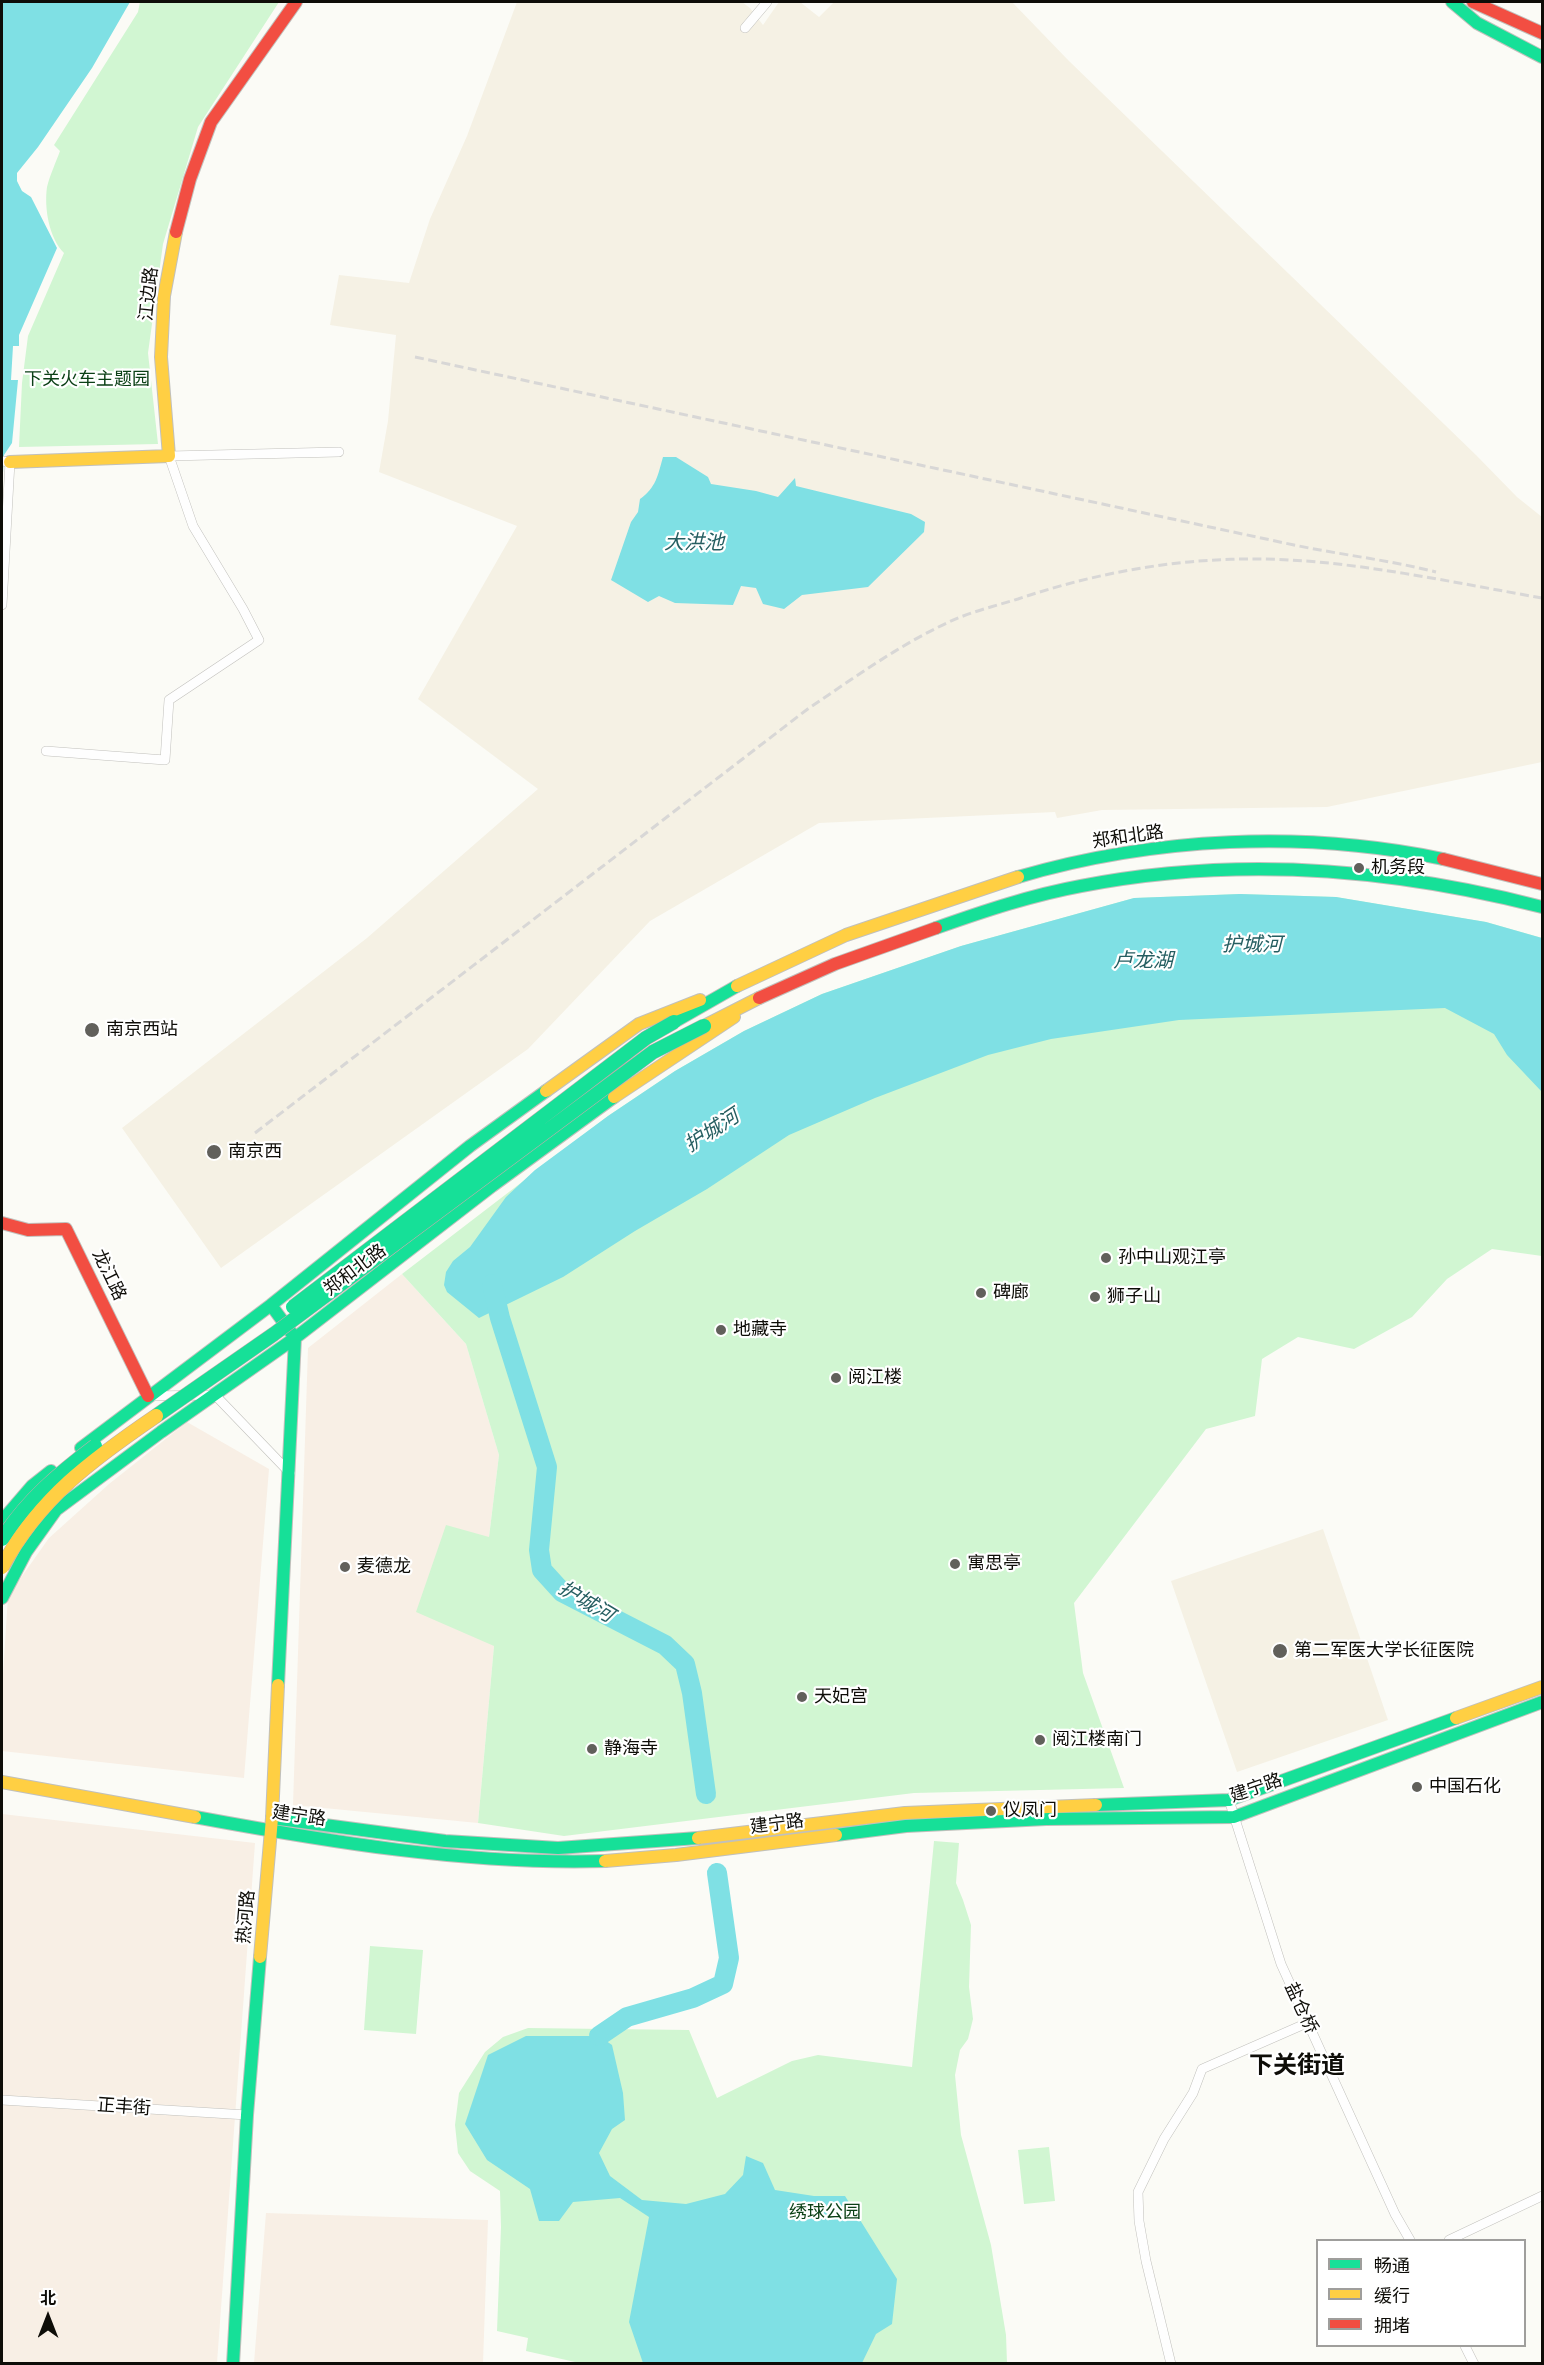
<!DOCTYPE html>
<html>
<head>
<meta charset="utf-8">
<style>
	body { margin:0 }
	#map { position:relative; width:1544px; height:2365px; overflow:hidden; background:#fbfbf6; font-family:"Alegreya Sans","Noto Sans SC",sans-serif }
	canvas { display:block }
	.frame { position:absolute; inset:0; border:3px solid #0e0d08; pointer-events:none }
	.legend { position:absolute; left:1316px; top:2239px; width:210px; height:108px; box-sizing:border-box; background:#fff; border:2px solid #9f9e9c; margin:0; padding:8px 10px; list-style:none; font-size:18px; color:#0e0d08 }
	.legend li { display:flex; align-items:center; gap:12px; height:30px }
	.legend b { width:30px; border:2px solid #9f9e9c }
	.north { position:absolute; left:18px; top:2287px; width:60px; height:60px; -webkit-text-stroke:4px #fff; paint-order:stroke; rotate:0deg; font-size:16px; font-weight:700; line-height:24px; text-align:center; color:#0e0d08 }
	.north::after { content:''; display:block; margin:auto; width:21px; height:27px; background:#0e0d08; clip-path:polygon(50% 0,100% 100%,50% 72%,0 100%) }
</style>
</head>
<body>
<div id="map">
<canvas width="1544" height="2365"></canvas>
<div class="frame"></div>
<ul class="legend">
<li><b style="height:8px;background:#16e098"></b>畅通</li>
<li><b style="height:8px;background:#ffcf43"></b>缓行</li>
<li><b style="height:8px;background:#f24e42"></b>拥堵</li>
</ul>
<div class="north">北</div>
</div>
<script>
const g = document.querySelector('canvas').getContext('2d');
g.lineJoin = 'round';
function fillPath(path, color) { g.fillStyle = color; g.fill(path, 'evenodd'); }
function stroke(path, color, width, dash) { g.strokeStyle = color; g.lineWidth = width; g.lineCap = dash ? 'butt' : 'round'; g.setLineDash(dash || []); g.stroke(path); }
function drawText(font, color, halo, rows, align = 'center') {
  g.font = font + ' "Alegreya Sans","Noto Sans SC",sans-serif'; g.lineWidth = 4.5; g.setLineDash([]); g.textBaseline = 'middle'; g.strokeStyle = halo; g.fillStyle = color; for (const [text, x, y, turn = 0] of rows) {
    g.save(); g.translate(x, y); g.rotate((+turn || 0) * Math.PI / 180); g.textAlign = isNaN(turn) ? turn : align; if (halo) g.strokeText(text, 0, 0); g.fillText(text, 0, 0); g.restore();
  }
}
const commercial = new Path2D(`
	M402 1274 466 1344 499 1455 489 1537 494 1646 478 1823 293 1805 308 1348Z
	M187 1422 269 1469 244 1778 2 1751V1690L8 1596 49 1538 109 1484Z
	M2 1814 255 1843 217 2363 2 2364Z
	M266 2213 488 2220 483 2363H254Z`);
const built = new Path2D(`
	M517 2H742L750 8 763 25 779 2H800L819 17 834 2H1012L1069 61 1476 455 1517 497 1542 517V762L1327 807 1102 810 1057 818 1055 812 819 823 650 921 528 1049 221 1268 122 1128 367 938 538 789 418 699 517 526 379 472 388 421 396 335 330 325 339 275 409 283 430 219 467 136Z
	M1323 1529 1388 1720 1237 1772 1171 1581Z`);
const green = new Path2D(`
	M140 2H279L198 127 163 244 148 353 158 444 19 447 22 383 28 336 64 253C49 238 44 208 47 187 50 175 56 162 60 151L54 145 138 12Z
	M1240 894 1336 897 1486 922 1542 938V1256L1492 1249 1447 1279 1412 1317 1354 1349 1298 1337 1262 1359 1255 1416 1206 1429 1074 1603 1083 1673 1124 1788 914 1793 564 1836 478 1823 494 1646 416 1612 446 1525 489 1537 499 1455 466 1344 402 1274 608 1116 675 1071 744 1031 822 994 961 946 1134 898Z
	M934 1841 959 1843 956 1883 963 1900 971 1925 969 1987 973 2019 968 2039 960 2050 955 2075 961 2135 991 2245 1006 2335 1007 2363 584 2364 526 2351 528 2338 497 2331 501 2227 500 2191 470 2171 458 2153 455 2125 459 2093 485 2052 503 2037 528 2028 689 2030 717 2098 792 2061 818 2055 912 2067Z
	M370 1946 423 1950 416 2034 364 2030Z
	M1049 2147 1055 2201 1024 2204 1018 2150Z`);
const water = new Path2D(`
	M2 2H130L92 68 38 147 17 173V181L22 191 31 197 57 248 19 335V346H13L11 380H18L12 443 4 455 2 491Z
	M663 457H676L708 477 711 484 756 491 778 497 795 478 796 486 911 514 925 522 924 532 868 587 802 595 784 609 763 604 756 588 741 586 733 605 675 603 659 596 648 602 611 580 631 522 638 512 640 499C656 488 658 475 663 457Z
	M1240 894 1336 897 1486 922 1542 938V1092L1507 1055 1494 1034 1445 1008 1179 1020 1051 1039 988 1055 875 1098 789 1135 707 1189 635 1231 563 1277 479 1318 447 1292 444 1285 446 1272 453 1261 470 1247 506 1197 535 1170 608 1116 675 1071 744 1031 822 994 961 946 1134 898Z
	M526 2036H599L612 2045 623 2093 625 2120 612 2129 599 2153 610 2176 642 2200 686 2204 725 2194 743 2175 746 2156 763 2163 775 2190 814 2196H845L897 2279 892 2324 876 2334 862 2363H643L629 2322 649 2217 620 2198 573 2202 559 2221H539L530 2189 487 2160 465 2124 488 2055Z`);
const river = new Path2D(`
	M492 1284 500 1318 547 1467 539 1550 542 1570 562 1592 665 1645 685 1664 692 1693 706 1794
	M599 2036 627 2017 693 1998 723 1984 729 1958 717 1873`);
const street = new Path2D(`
	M745 28 767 2
	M2 461 10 462 2 605
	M46 751 165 760 169 700 259 640 243 609 193 526 169 456 339 452
	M149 1396 215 1395 290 1473
	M1229 1800 1281 1964 1395 2214 1410 2240
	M2 2100 247 2115
	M1449 2240 1542 2196
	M1465 2346 1474 2364
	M1171 2364 1146 2261 1139 2221 1138 2192 1164 2139 1193 2093 1202 2069 1307 2023`);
const fast = new Path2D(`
	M1452 2 1477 23 1542 57
	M1018 877C1154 837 1304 830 1443 859
	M936 928C984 911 1032 895 1081 886 1235 856 1391 868 1542 907
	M674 1022 737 986
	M271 1305 295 1338 278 1685
	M81 1448 271 1305 470 1146 546 1091
	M2 1521 32 1486 51 1471
	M2 1598 26 1552 56 1510 161 1432 295 1338 492 1186 614 1097
	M1096 1805 1229 1800 1456 1718
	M195 1817C330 1842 468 1865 605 1861
	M272 1818 445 1841 558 1848 698 1838
	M836 1835 906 1826 1046 1819 1234 1817 1542 1702
	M233 2364 247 2115 260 1957`);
const slow = new Path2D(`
	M10 462 169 456 161 357 164 296 176 232
	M737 986 846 935 1018 877
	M704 1026 759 998
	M546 1091 639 1024 700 1000
	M614 1097 734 1017
	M1456 1718 1542 1687
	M2 1782 195 1817
	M698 1838 905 1813 1096 1805
	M605 1861 676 1855 836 1835
	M260 1957 272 1818 278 1685`);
const jam = new Path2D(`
	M1473 2 1542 33
	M176 232 190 179 211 122 296 2
	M1443 859 1542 884
	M759 998 835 964 936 928
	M2 1223 28 1230 66 1229 148 1396`);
const rail = new Path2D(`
	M415 357 1294 545C1342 555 1389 560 1436 572
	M255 1133 809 708C854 678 899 645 949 622 970 612 995 606 1018 599 1092 574 1171 559 1250 559 1343 558 1450 582 1542 598`);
const fastBridge = new Path2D(`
	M293 1307 646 1038 674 1022
	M156 1416 274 1334 653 1052 704 1026
	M2 1539C26 1501 59 1473 95 1446`);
const slowBridge = new Path2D(`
	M2 1567C39 1498 93 1459 156 1416`);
const markers = [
	[1359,868,6,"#61605b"],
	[92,1030,8,"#61605b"],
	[214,1152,8,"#61605b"],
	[1106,1258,6,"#61605b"],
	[981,1293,6,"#61605b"],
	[1095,1297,6,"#61605b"],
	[721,1330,6,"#61605b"],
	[836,1378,6,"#61605b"],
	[955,1564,6,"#61605b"],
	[345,1567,6,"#61605b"],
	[1280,1651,8,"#61605b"],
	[802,1697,6,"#61605b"],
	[1040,1740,6,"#61605b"],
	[592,1749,6,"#61605b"],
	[1417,1787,6,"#61605b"],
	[991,1811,6,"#61605b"]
];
const streetNames = [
	["江边路",149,294,-84],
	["郑和北路",1128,837,-8],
	["郑和北路",355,1270,-37],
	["龙江路",109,1275,64],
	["建宁路",1256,1788,-19],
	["建宁路",299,1816,8],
	["建宁路",777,1824,-7],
	["热河路",246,1917,-85],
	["盐仓桥",1301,2008,65],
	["正丰街",124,2107,4]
];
const parkNames = [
	["下关火车主题园",87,380],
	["绣球公园",825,2213]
];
const poiNames = [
	["机务段",1371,868],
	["南京西站",106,1030],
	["南京西",228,1152],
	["孙中山观江亭",1118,1258],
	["碑廊",993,1293],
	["狮子山",1107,1297],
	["地藏寺",733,1330],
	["阅江楼",848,1378],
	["寓思亭",967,1564],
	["麦德龙",357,1567],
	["第二军医大学长征医院",1294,1651],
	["天妃宫",814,1697],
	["阅江楼南门",1052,1740],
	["静海寺",604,1749],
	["中国石化",1429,1787],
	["仪凤门",1003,1811]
];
const waterNames = [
	["大洪池",694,543],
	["护城河",1252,945],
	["卢龙湖",1143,961],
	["护城河",712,1131,-33],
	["护城河",586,1602,31]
];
const districtNames = [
	["下关街道",1297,2066]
];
fillPath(commercial, '#f8efe5');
fillPath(built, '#f5f1e4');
fillPath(green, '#d1f6d2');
fillPath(water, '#7fe0e4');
stroke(river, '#7fe0e4', 20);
stroke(street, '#c1c0bc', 10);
stroke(fast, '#c1c0bc', 14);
stroke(slow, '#c1c0bc', 14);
stroke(jam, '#c1c0bc', 14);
stroke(street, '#fefefe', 9);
stroke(fast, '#16e098', 12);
stroke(slow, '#ffcf43', 12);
stroke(jam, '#f24e42', 12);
stroke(rail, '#d8d7d6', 3, [9, 4.5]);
stroke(fastBridge, '#beacad', 15, []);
stroke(slowBridge, '#beacad', 15, []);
stroke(fastBridge, '#16e098', 14);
stroke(slowBridge, '#ffcf43', 14);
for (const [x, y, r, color] of markers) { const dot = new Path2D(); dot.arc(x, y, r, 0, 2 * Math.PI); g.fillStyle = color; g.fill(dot); stroke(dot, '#fff', 2); }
drawText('18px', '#0e0d08', '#fff', streetNames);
drawText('18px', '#0b4016', '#fff', parkNames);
drawText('18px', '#0e0d08', '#fff', poiNames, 'left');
drawText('italic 20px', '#255e61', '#fff', waterNames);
drawText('bold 24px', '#0e0d08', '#fff', districtNames);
</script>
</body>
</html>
